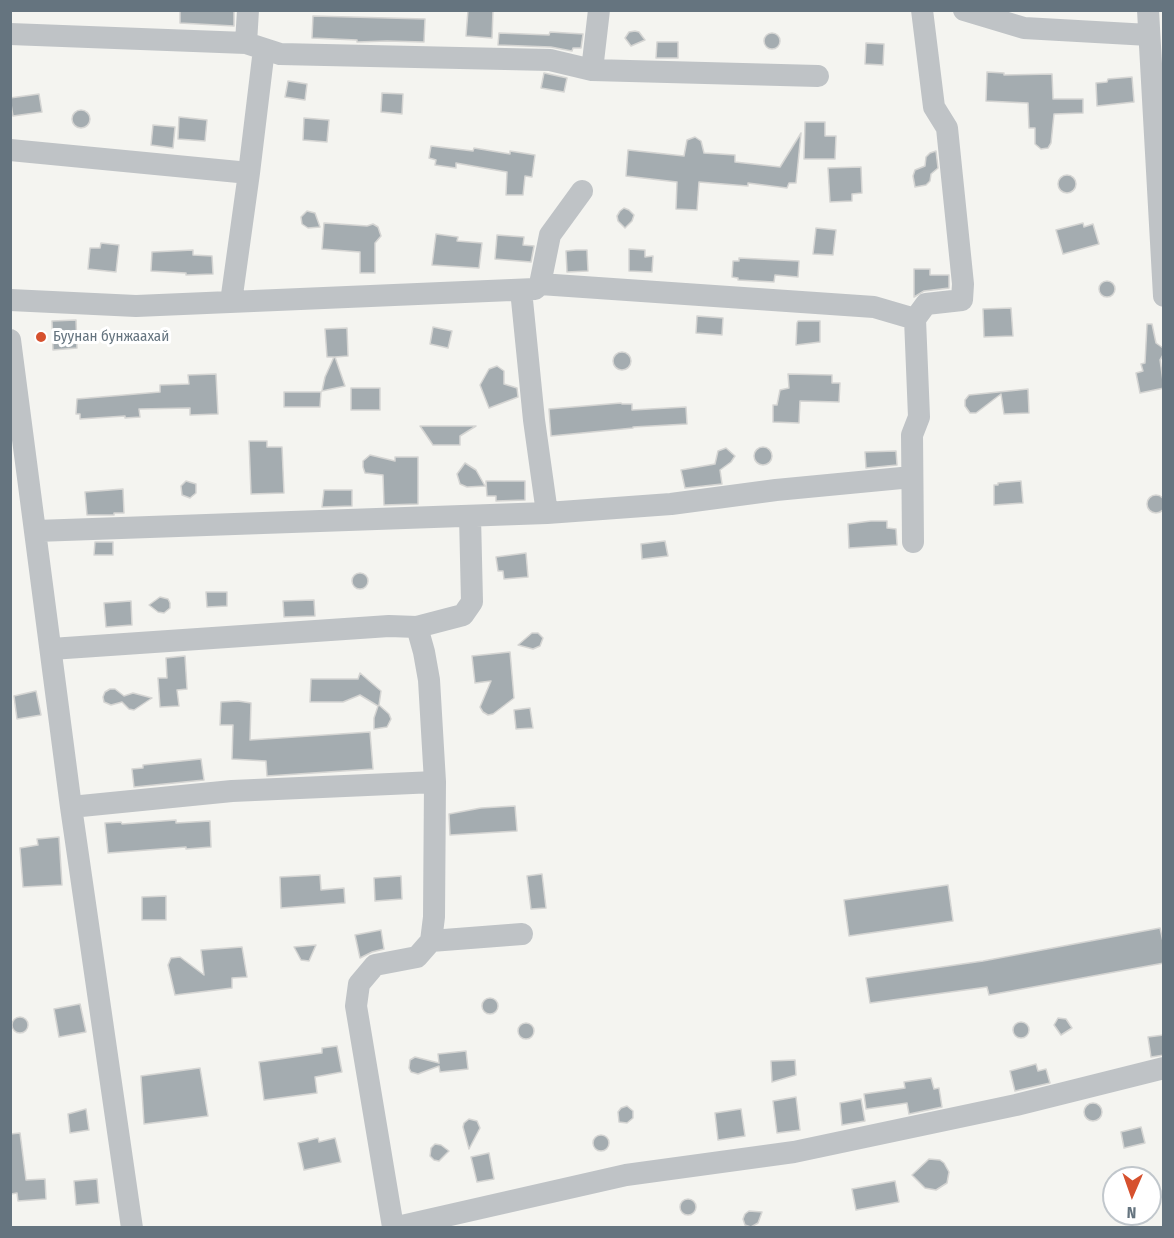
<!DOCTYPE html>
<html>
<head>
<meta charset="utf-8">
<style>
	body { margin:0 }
	#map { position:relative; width:1174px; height:1238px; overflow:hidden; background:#f4f4f0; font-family:"Fira Sans Condensed",sans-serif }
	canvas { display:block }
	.frame { position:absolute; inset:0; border:12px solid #65747f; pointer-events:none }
	.north { position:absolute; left:1102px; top:1166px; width:60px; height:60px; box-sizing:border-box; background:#fff; border:2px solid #c1c7cc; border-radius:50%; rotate:182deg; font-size:16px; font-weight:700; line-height:24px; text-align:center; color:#65747f }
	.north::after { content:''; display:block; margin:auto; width:21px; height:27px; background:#d6512e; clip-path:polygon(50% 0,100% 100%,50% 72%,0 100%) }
</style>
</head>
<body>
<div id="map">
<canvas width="1174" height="1238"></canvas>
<div class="frame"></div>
<div class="north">N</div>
</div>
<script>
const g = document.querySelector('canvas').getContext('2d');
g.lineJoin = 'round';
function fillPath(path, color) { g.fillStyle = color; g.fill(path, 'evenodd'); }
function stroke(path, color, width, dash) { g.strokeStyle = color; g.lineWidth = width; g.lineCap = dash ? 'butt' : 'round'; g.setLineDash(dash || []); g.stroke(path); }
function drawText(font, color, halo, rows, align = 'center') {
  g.font = font + ' "Fira Sans Condensed",sans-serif'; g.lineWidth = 6; g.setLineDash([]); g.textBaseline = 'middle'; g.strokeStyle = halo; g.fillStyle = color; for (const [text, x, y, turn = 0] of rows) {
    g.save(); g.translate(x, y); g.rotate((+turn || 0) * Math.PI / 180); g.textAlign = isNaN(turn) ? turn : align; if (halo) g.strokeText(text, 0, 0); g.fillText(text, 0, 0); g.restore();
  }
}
const building = new Path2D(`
	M180 10H234V26L180 23Z
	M468 10H493L492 38 466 36Z
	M313 16 425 19 424 42 387 41 357 42V40L312 38Z
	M635 31 639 32 645 40 631 46 625 38 629 32Z
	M550 32 583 34 581 48H573L572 51 551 47 498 45 499 33 549 35Z
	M764 41a8 8 0 1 1 16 0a8 8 0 1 1-16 0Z
	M657 42H678V58H656Z
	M866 43 884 44 883 65 865 64Z
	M987 72 1004 73V75L1052 74 1053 99H1083V113L1054 114 1051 143 1048 148 1041 149 1035 144V128H1029L1028 103 986 101Z
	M544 73 567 78 564 92 541 88Z
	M1132 77 1134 102 1097 106 1096 83 1107 82 1108 79Z
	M288 81 307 84 305 100 285 97Z
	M382 93 403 94 402 114 381 112Z
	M39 94 42 112 13 116 10 98Z
	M72 119a9 9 0 1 1 18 0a9 9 0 1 1-18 0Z
	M179 117 207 120 205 141 178 139Z
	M304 118 329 120 327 142 303 140Z
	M805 122H825V136H836L835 159H804Z
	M153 125 175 127 173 148 151 145Z
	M801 133 796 183H789L787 188 748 183V186L699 182 697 210 676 209 677 182 626 176 628 150 684 156 687 140 695 137 701 141 704 153 735 155V162L780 167Z
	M431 146 473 151 474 148 510 154V151L535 155 532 177 525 176 523 195H506L507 172 456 163V168L435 165 436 160 429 158Z
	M936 151 938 168 931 174 930 181 926 185 915 187 913 176 915 170 925 166 926 157 930 153Z
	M861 167 862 193 852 194V201L830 202 828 168Z
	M1058 184a9 9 0 1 1 18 0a9 9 0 1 1-18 0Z
	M624 208 629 210 634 215 632 221 625 228 618 221 617 216 620 211Z
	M307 211 315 213 320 227 308 228 302 224 301 217Z
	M324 223 367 226 373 224 378 227 381 236 375 243V273H360V252L322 249Z
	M1083 223 1084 227 1093 224 1099 244 1063 254 1056 230Z
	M816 228 836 230 833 255 813 254Z
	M436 234 458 237 457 241 482 243 479 268 432 265Z
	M497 235 524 237 523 245 534 246 531 262 495 259Z
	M101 243 119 245 116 272 88 269 90 248H100Z
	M629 249 645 250V257L653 256 652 272 629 271Z
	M193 250V255L212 256 213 274 186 275V273L151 271 152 252Z
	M576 250H587L588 271 567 272 566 251Z
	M739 258 799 261 798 277 775 275 774 282 738 280V278L732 277 733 261H739Z
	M914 269H930V275H949V288L924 291 914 297Z
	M1099 289a8 8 0 1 1 16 0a8 8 0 1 1-16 0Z
	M1011 308 1013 336 984 337 983 309Z
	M697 316 723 318 722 335 696 333Z
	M76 320 77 348 53 350 52 321Z
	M798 321H820V342L796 345 797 323Z
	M1147 324H1152L1156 343 1163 348V355L1160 360 1164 388 1140 393 1136 373 1143 371 1141 364 1145 363Z
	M433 327 452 331 448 348 430 344Z
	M347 328 348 356 335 357 345 386 322 391 325 377 334 357H327L325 329Z
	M613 361a9 9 0 1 1 18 0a9 9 0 1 1-18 0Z
	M497 366 504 371V384L517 388 518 397 489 408 480 385 489 369Z
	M216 374 218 414 190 415V408L139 409 140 417 125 418V416L80 419V414H76L77 399 160 392V385L189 384 188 375Z
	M788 374 832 375V383H840L839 402 800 401 799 423 773 422V405H777L780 390 789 388Z
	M351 388H380V410H351Z
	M1028 389 1029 413 1004 414 1001 394 976 413H970L965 406V400L969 395Z
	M284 392H321L320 407H284Z
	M621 403 622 404H632V410L686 407 687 424 633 427V428L551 436 549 409Z
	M420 426H476L460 436V445H433Z
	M249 441H267V447H282L284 493 251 494Z
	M754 456a9 9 0 1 1 18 0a9 9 0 1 1-18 0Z
	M726 448 735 456 731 462 720 470 722 484 685 488 681 470 715 464 718 451Z
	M896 451 897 465 866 468 865 452Z
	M370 455 395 461V457H418V504L384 505 383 475 365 473 363 467V461Z
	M465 463 476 470 485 486 467 487 460 484 457 474Z
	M186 481 196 484V493L190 498 182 495 181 486Z
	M486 481H525V500L496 501V496H487Z
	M1021 481 1023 503 994 505V485H998V483Z
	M123 489 124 513H114V515H87L85 492Z
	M324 490H352V506L322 507Z
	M1147 504a9 9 0 1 1 18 0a9 9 0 1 1-18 0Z
	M871 521H887V528L896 529 897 545 849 548 848 524Z
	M665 541 668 556 642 559 641 544Z
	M95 542H113V555H94Z
	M526 553 528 577 504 579 503 571H498L496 557Z
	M352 581a8 8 0 1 1 16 0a8 8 0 1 1-16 0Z
	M206 592H227V606L207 607Z
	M160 597 168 599 170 603V608L164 613 158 612 149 605Z
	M314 600 315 616 284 617 283 601Z
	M131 601 132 625 106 627 104 603Z
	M532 633H538L543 638 540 646 533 649 518 645Z
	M510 652 514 698 493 714 488 715 483 712 480 707 491 681 475 683 472 656Z
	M185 656 187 689 177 690 179 706 160 707 158 678H167L166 658Z
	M360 673 381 691 379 705 389 714 391 719 387 727 374 729V718L378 706 360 695 343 702H310L311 679H358Z
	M110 689H115L124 696 133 693 152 698 134 710 129 709 122 702 111 705 104 702 103 697 105 692Z
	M36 691 41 715 17 719 14 696Z
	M238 701 251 703 250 740 370 732 373 769 267 776 266 761 232 759 233 725H220L221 702Z
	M530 708 533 728 516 729 514 710Z
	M201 759 204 780 134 787 132 769 143 768V765Z
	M515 806 517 831 450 835 449 814 481 808Z
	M176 820V823L210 821 211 847 186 849V847L108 853 105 823 121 822 122 824Z
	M59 837 62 885 23 887 20 848 38 845 37 839Z
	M542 874 546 908 531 909 527 876Z
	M320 875 321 890 344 888 345 903 281 908 280 877Z
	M401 876 402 899 375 901 374 878Z
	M948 885 953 921 849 936 844 900Z
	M166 896V920H142V897Z
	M1160 928 1164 946V963L989 995 987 987 870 1003 866 978 983 961Z
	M381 930 384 949 372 952 360 958 355 935Z
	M316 945 309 961 301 960 294 947Z
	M242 947 247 977 232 978V988L175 995 168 965 171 958 180 957 204 975 201 950Z
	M482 1006a8 8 0 1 1 16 0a8 8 0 1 1-16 0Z
	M80 1004 86 1032 59 1037 54 1009Z
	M12 1025a8 8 0 1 1 16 0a8 8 0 1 1-16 0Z
	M1058 1018 1066 1019 1072 1028 1061 1035 1054 1025Z
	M1013 1030a8 8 0 1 1 16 0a8 8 0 1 1-16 0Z
	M518 1031a8 8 0 1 1 16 0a8 8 0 1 1-16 0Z
	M1164 1035V1055L1151 1057 1148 1037Z
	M337 1046 342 1072 315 1077 317 1093 264 1100 259 1062 322 1053V1048Z
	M466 1051 468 1069 440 1072 439 1066 418 1074 411 1072 409 1068 410 1060 415 1057 439 1063 438 1054Z
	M795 1060 796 1075 772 1082 771 1061Z
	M1036 1064 1038 1071 1046 1069 1050 1083 1015 1091 1010 1071Z
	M200 1068 208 1116 144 1124 141 1076Z
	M931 1078 934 1089 939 1088 942 1107 909 1114 907 1103 866 1109 864 1094 905 1088 904 1082Z
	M796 1097 800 1130 777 1133 773 1101Z
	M861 1099 865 1121 842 1125 840 1103Z
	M1084 1112a9 9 0 1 1 18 0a9 9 0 1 1-18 0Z
	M627 1106 633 1111V1118L627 1123 619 1122 618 1112 621 1108Z
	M86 1109 89 1130 70 1133 68 1114Z
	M741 1109 745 1136 718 1140 715 1113Z
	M469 1119 477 1121 480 1128 469 1149 463 1127 464 1123Z
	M1141 1127 1145 1143 1124 1148 1121 1132Z
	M20 1133 26 1180 45 1179 46 1199 18 1201 17 1193 11 1194 10 1134Z
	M593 1143a8 8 0 1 1 16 0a8 8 0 1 1-16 0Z
	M318 1138 319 1142 335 1138 341 1162 304 1170 298 1143Z
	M435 1144 441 1145 449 1151 439 1161 434 1160 430 1156 431 1148Z
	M489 1153 494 1179 477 1182 471 1157Z
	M929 1159 940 1160 944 1163 949 1172 947 1183 936 1190 925 1188 912 1175Z
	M97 1179 99 1203 76 1205 74 1181Z
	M895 1181 899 1202 856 1210 852 1189Z
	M680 1207a8 8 0 1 1 16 0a8 8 0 1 1-16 0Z
	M749 1211 762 1212 758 1223 751 1227 745 1225 743 1219 745 1214Z`);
const street = new Path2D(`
	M964 10 1024 28 1149 35
	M1148 10 1164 296
	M10 34 246 43 280 54 550 60 592 70 818 76
	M246 43 248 10
	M592 70 599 10
	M10 150 249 173
	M540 284 550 235 582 191
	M521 290 534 420 547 513
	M10 300 136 306 535 289 540 284 874 307 915 319 926 304 962 300 963 284 947 128 934 107 922 10
	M231 302 249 173 264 49
	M10 340 71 807 132 1228
	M36 531 547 513 671 504 776 490 912 477
	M913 542 912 435 919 417 915 319
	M51 649 389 626 417 627
	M71 807 232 791 435 782
	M431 941 522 934
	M393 1227 356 1006 359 984 375 965 417 957 431 941 434 917 435 782 429 680 424 652 417 627 463 615 472 602 470 516
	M393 1228 626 1175 794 1152 1016 1105 1164 1068`);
const markers = [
	[41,337,6,"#d6512e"]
];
const poiNames = [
	["Буунан бунжаахай",53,337]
];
fillPath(building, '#a4acb0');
stroke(building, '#d5d5d3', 1.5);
stroke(street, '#bfc3c6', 22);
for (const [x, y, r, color] of markers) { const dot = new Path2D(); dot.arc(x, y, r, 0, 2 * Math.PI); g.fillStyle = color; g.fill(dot); stroke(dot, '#fff', 2); }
drawText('15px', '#65747f', '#fff', poiNames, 'left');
</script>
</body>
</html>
